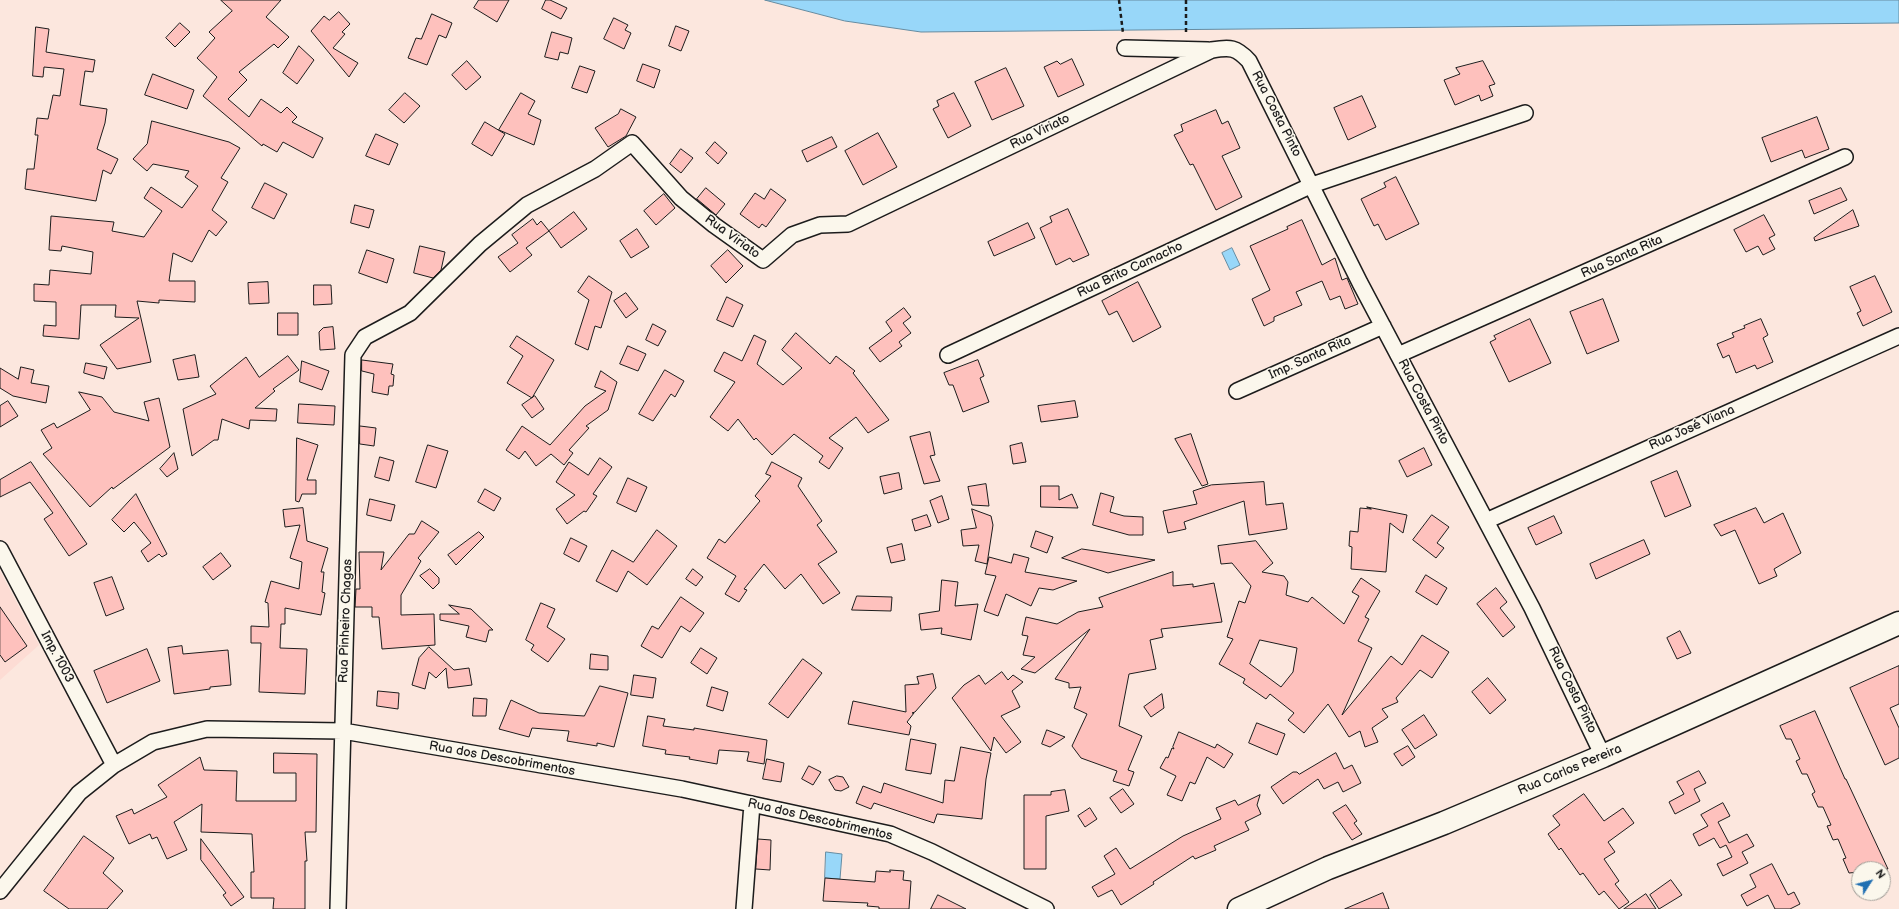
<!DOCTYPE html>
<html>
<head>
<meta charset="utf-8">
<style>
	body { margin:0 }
	#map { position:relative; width:1899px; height:909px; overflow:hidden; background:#fce7de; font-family:"Balsamiq Sans",sans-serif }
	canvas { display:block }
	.north { position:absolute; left:1851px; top:861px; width:40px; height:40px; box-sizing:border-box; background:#fbf7ec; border:1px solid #a29f99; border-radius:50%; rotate:54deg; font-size:11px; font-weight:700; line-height:16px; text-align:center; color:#1c1c1c }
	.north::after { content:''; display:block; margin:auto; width:14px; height:18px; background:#1f6fb2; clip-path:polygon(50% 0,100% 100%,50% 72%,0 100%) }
</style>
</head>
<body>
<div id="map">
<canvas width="1899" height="909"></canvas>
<div class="north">N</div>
</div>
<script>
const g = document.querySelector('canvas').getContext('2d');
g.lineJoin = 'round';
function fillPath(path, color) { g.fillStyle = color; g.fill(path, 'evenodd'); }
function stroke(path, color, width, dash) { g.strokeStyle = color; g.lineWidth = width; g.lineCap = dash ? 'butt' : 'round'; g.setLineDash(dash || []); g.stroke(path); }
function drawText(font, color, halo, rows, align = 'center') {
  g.font = font + ' "Balsamiq Sans",sans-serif'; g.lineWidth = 3; g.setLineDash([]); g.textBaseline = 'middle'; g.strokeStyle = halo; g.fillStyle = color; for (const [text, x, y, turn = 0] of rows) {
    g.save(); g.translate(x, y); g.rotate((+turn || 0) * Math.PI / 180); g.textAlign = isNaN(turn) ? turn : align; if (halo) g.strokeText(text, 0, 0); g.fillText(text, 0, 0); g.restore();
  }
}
const built = new Path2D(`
	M0 571 39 645 0 680Z`);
const water = new Path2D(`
	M765 0H1899V23L921 32 845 21Z
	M1232 248 1240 265 1230 270 1222 253Z
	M826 852 842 854 840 879 825 878Z`);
const building = new Path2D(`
	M221 0H281L266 17 289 37 278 48 274 44 239 72 247 80 228 99 249 117 261 99 281 113 287 107 297 117 292 122 323 138 313 158 283 142 277 152 263 144 262 146 203 96 217 77 197 58 215 38 209 32 232 11Z
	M479 0H509L497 22 474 8Z
	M546 0H550L567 8 561 19 542 9Z
	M339 12 350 24 342 32 345 34 333 48 358 63 349 77 311 31 324 16 329 20Z
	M432 14 452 23 446 38 439 35 427 65 408 58 416 38 421 39Z
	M614 18 628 25 625 30 631 33 624 49 604 39Z
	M180 23 190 32 175 47 166 38Z
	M676 26 689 31 681 51 669 46Z
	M36 27 49 29 46 52 95 60 93 72 85 71 80 105 107 109 105 123 97 149 118 159 111 174 103 170 96 201 25 189 27 169H34L38 135H35L37 118 48 119 53 95 60 96 64 69 44 67 43 77 33 76Z
	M552 32 572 38 568 54 560 52 558 60 545 57Z
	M299 46 314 60 297 84 283 73Z
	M1072 59 1084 85 1058 97 1044 67 1057 61 1060 64Z
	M467 61 481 77 466 90 452 75Z
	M1483 61 1495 84 1489 86 1493 96 1481 101 1479 95 1455 105 1444 80 1460 74 1456 68Z
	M643 64 660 70 654 88 637 81Z
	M580 66 595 71 587 93 572 88Z
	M1006 68 1024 106 992 120 975 82Z
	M153 74 194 90 187 109 145 95Z
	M405 93 420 106 404 123 389 110Z
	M521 93 535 101 528 114 541 120 534 145 499 130Z
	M954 93 971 126 948 138 933 109 939 106 937 101Z
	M1362 96 1376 127 1348 140 1334 108Z
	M621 109 636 117 626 136 608 147 595 128 618 114Z
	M1216 110 1222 124 1228 121 1240 148 1222 156 1242 197 1216 210 1193 164 1190 165 1174 135 1183 131 1181 125Z
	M1817 117 1829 149 1805 158 1802 150 1771 162 1762 138Z
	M152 121 229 142 240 148 221 178 228 182 212 210 227 222 216 236 209 230 192 262 173 253 169 281H195V302L159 300V303L137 301 151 362 117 369 100 345 139 318 115 317 116 305H81L79 339 43 336 44 325 56 326V302L34 301V284L49 285 50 270 91 274 93 252 62 246 61 251 49 250 51 216 114 222 112 231 144 237 162 211 144 198 151 187 182 208 198 186 185 177 189 171 153 164 147 171 133 159 147 144Z
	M485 122 505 134 492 156 472 144Z
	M878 133 897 167 863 185 845 151Z
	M376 134 398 144 389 165 366 156Z
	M832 137 837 147 807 162 802 151Z
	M715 142 727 153 718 164 706 153Z
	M681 149 693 158 681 173 670 164Z
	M1396 177 1419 224 1386 240 1378 224 1374 226 1361 199 1386 187 1384 183Z
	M265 183 287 194 274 219 252 208Z
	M706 188 725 204 716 215 697 199Z
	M1841 188 1847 200 1814 214 1809 201Z
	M771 189 786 200 766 227 762 224 759 228 740 214 755 193 764 199Z
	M664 194 675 208 656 225 644 211Z
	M355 205 374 210 369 228 351 223Z
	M1068 209 1089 255 1073 262 1070 258 1056 265 1040 228 1052 222 1050 217Z
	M1853 210 1859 226 1815 241 1814 238Z
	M574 212 587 229 561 248 549 231Z
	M1764 215 1775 235 1769 238 1775 249 1763 255 1758 246 1746 252 1734 230Z
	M533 219 537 225 541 221 549 231 526 248 532 255 510 272 498 257 518 243 512 235Z
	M1302 220 1322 265 1335 258 1342 280 1347 278 1358 304 1345 309 1340 296 1330 300 1322 281 1296 292 1302 305 1274 317V321L1264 326 1252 299 1270 290 1250 246 1288 229 1287 227Z
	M1028 223 1035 238 994 256 988 242Z
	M637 229 649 247 631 258 620 241Z
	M420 246 445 252 441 270 433 278 414 273Z
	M367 250 394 259 387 283 359 273Z
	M728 250 743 266 726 283 711 266Z
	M589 276 612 292 601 328 595 326 588 350 575 344 589 300 578 292Z
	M1875 276 1892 312 1863 326 1857 313 1861 311 1850 287Z
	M268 282 269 303 249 304 248 283Z
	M1138 282 1161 327 1133 342 1117 311 1109 315 1102 301Z
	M314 285H331L332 304 314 305Z
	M626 293 638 309 626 318 614 301Z
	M727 297 743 305 733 327 717 320Z
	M1603 299 1619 341 1587 354 1570 312Z
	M904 308 911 317 903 323 911 333 899 342 902 346 880 362 869 348 892 331 886 322Z
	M278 313H298V335H278Z
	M1530 319 1551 363 1509 382 1490 342 1496 339 1494 336Z
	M1761 319 1768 335 1763 338 1773 362 1757 369 1755 365 1736 373 1729 355 1723 358 1717 344 1734 337 1732 333 1745 328 1744 326Z
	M653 324 666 331 658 346 646 340Z
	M333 327 335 349 320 350 319 332 323 328Z
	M796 333 830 364 836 356 855 371 853 373 889 420 868 433 856 417 829 438 843 448 829 469 819 462 823 456 794 434 772 455 756 438 754 440 738 419 728 431 710 417 735 382 714 371 724 352 742 361 754 335 766 341 757 364 783 385 802 368 782 350Z
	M517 336 554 360 532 398 507 383 523 356 510 347Z
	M628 346 646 354 638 371 620 364Z
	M195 355 199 377 178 380 173 360Z
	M288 356 299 370 273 389 275 391 255 408 277 409 276 421 250 420 249 429 222 419 218 440H214L192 456 183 409 216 394 210 386 246 357 259 377Z
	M362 360 393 364 391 374 394 375 393 386H389L388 395 372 392 374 374 362 371Z
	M978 360 984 376 980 378 989 402 963 412 953 385H949L944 373Z
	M302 361 329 371 322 390 300 382Z
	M86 363 107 367 104 379 84 373Z
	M21 367 34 370 31 383 49 386 46 403 13 396 0 388V368L18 379Z
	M665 370 684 381 675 397 671 394 653 421 639 414Z
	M601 371 617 382 608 410 586 426 589 428 569 450 573 453 564 465 551 454 536 466 525 451 519 459 506 450 522 426 550 445 585 406 606 391 595 387Z
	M79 392 102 397 114 412 149 421 144 402 159 398 170 447 113 489 112 487 90 507 43 454 52 448 41 430 54 423 57 428 90 410Z
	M535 396 544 409 532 418 522 405Z
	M8 401 18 416 0 427V406Z
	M1075 401 1078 417 1041 422 1038 406Z
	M299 404 335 406 334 425 298 423Z
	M360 426 376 428 374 446 360 444Z
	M930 432 935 455 930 456 940 481 924 484 910 437Z
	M1191 434 1208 484 1202 486 1175 439Z
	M297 438 318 445 307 480H316V494H302L299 502 296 501Z
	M1022 443 1026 462 1013 464 1010 446Z
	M428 445 448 451 436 488 416 482Z
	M1424 448 1432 465 1407 477 1399 461Z
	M174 453 178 469 167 477 160 469Z
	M380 457 394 461 389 481 375 477Z
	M600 458 612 467 593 494 597 496 586 512 584 511 567 524 556 509 575 495 556 482 569 462 588 475Z
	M31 462 87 544 69 556 44 519 53 513 30 482 0 497V480Z
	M772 462 802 478 798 486 822 521 817 525 837 552 818 564 840 593 823 604 801 574 785 589 764 564 744 589 747 590 739 602 725 594 736 576 707 558 719 539 725 543 760 501 755 496 771 476 766 474Z
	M1677 471 1691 506 1665 517 1651 482Z
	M899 473 902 489 884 494 880 477Z
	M628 478 647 487 636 512 617 503Z
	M1264 482 1266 505 1283 503 1287 529 1249 535 1244 501 1184 522 1186 529 1168 533 1163 511 1197 504 1193 491 1211 485Z
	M986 484 989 506 972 505 968 487Z
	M1041 486H1059V500L1072 494 1078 508 1041 507Z
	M485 489 501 498 494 511 478 502Z
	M1101 493 1114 497 1110 512 1124 516 1143 517V535H1129L1093 525Z
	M136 494 167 554 162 557 159 554 148 562 141 551 151 543 134 522 124 532 112 520Z
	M942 496 949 519 938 523 930 501Z
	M370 499 395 505 391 521 367 515Z
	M1367 507 1407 515 1403 533 1390 523 1386 572 1351 569 1352 547 1349 546 1350 531 1358 532 1360 508 1371 509Z
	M303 508 307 541 328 548 321 572H324L322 592 325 593 321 615 285 608V624H281L280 648 307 649 305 694 259 692 261 643H251V626L269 627 268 603 265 602 271 581 299 589 302 562 290 558 300 525 285 527 283 510Z
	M1756 508 1764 523 1783 513 1801 553 1774 569 1777 576 1759 584 1735 530 1721 536 1714 525Z
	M972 509 991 516 993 525 987 564 975 561 979 545 963 546 961 530 976 528Z
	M927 515 931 526 915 531 912 520Z
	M1432 515 1449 527 1437 543 1444 548 1436 558 1413 540Z
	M1554 516 1562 533 1536 545 1528 528Z
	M422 521 439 532 418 558 421 561 401 595V615L434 614 435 645 382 649 379 617H372V607H355L356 589H360L359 552H384L381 570 409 534H414Z
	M657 530 677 546 647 585 628 571 617 592 596 581 612 550 633 562Z
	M1036 531 1053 537 1047 553 1031 547Z
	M479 532 484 537 456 565 448 555Z
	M571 538 587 546 579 562 564 554Z
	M1644 540 1650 554 1596 579 1590 564Z
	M1256 541 1273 563 1262 572 1284 576 1288 582 1286 595 1308 602 1312 597 1344 624 1359 596 1352 592 1361 578 1380 591 1365 617 1369 619 1358 641 1372 648 1342 715 1391 656 1402 665 1422 635 1449 652 1432 678 1420 670 1396 698 1398 702 1382 709 1388 717 1372 728 1378 742 1365 747 1360 731 1349 737 1328 704 1304 733 1288 720 1294 713 1270 694 1266 699 1243 683 1245 679 1219 664 1233 639 1227 637 1239 601 1245 603 1251 586 1232 563 1221 564 1218 546ZM1260 640 1297 648 1293 672 1281 687 1250 664Z
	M902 544 905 560 891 563 887 548Z
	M1082 549 1155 560 1108 573 1062 558Z
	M221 553 231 566 213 580 203 567Z
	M1014 554 1029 558 1025 572 1077 581 1053 590 1039 588 1031 606 1006 594 998 616 984 611 996 576 985 574 989 557 1011 563Z
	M430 569 439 578V583L433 589 420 576Z
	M693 569 703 577 696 586 686 579Z
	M1173 572V586L1193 584V587L1214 583 1222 622 1161 629 1163 637 1150 640 1156 669 1129 674 1119 726 1142 736 1128 770 1134 772 1129 786 1113 781 1117 771 1081 758 1072 746 1087 714 1074 708 1081 687 1069 688V683L1055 679 1090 629 1035 673 1021 669 1035 657 1023 655 1028 636 1022 635 1026 617 1057 624 1078 612 1103 607 1099 598Z
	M1426 575 1447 588 1437 605 1416 592Z
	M112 577 124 609 106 616 94 583Z
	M942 580 958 582 955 606 978 604 971 640 941 634 942 628 921 630 919 614 939 611Z
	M1496 588 1507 602 1500 608 1515 627 1503 637 1477 604Z
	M857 596 892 597 891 611 852 610Z
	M681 597 704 613 690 632 681 626 662 658 641 646 652 626 658 629Z
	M541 603 555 609 547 627 565 639 548 662 531 650 534 645 526 640Z
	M449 605 471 609 493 630H489L486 642 466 637 469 626 440 620V614H459Z
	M0 607 27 646 5 662 0 655Z
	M1680 631 1691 653 1677 659 1667 638Z
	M182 646 183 654 228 650 231 685 210 687V689L174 694 168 648Z
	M429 647 454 670 469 668 472 685 448 688 446 668 436 678 429 672 425 689 412 685 419 658Z
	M701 648 717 658 707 674 691 663Z
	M147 649 160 681 107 703 94 671Z
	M591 654 608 656V670L590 669Z
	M803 659 822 673 788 718 769 704Z
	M1899 666V704L1890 708 1899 728V758L1885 765 1850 688Z
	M1002 672 1008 680 1013 675 1023 682 1012 691 1020 707 1001 716 1021 742 1006 753 994 737 991 751 952 698 964 685 979 675 985 684Z
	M933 674 936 688 915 712 912 713H914L907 722 911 726 909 735 848 724 853 701 906 712 905 685 919 684 917 677Z
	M634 675 656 678 653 698 631 695Z
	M1488 678 1506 700 1490 714 1472 692Z
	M600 686 628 693 614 747 597 743V746L567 741 569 731 532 728 529 737 499 729 511 700 539 713 584 716Z
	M712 687 728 692 723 711 707 706Z
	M378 691 399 693 398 709 377 706Z
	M1162 694 1164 708 1151 717 1144 707Z
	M474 698 487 699 486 716H473Z
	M1815 711 1845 779H1846L1888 869H1859V872L1849 873 1843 859 1846 858 1838 839 1833 840 1827 826 1831 825 1823 807H1818L1812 794 1815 792 1807 774H1802L1796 761 1800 759 1791 739H1786L1780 726Z
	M1424 715 1437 735 1415 749 1402 730Z
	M648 716 665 719 663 726 694 730V728L767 740 764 764 747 761 749 752 719 750 717 764 689 759 690 757 665 754 666 750 643 746Z
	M1257 723 1285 734 1277 755 1249 743Z
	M1047 730 1065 737 1050 747 1042 744Z
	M1179 732 1215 748 1217 744 1233 754 1224 768 1207 757 1195 784 1190 782 1182 801 1167 795 1176 776 1160 768 1166 757 1168 758 1172 748 1174 749 1173 747Z
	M911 739 936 744 931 774 906 770Z
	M1408 746 1415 757 1402 766 1394 754Z
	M961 747 991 753 986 779 982 819 937 814 934 823 874 803 871 809 856 803 863 786 881 793 884 783 943 803 945 780 954 781Z
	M274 753 317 754 316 832H305L307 861H305V909H273L274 898H251V872H254L252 834 201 832 202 804 174 822 187 850 167 859 157 837 152 839 150 834 129 844 116 816 132 809 134 814 167 797 158 785 200 757 204 770 237 771 236 801H296V773H274Z
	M1336 753 1344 769 1352 765 1361 783 1343 792 1338 782 1324 789 1318 779 1283 804 1271 787 1293 772H1297L1299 774Z
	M767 759 784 763 781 782 763 779Z
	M809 766 821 772 813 785 802 779Z
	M1699 771 1706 783 1694 789 1700 801 1675 814 1669 802 1684 794 1677 782Z
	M837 776 843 777 849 787 841 791 835 790 829 780Z
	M1123 789 1134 804 1121 813 1110 798Z
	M1065 790 1069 811 1046 816V869H1024V795H1051V792Z
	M1584 794 1604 821 1623 808 1634 823 1608 842 1615 852 1604 859 1619 881 1615 884 1629 902 1619 909 1604 891 1599 895 1583 873 1580 875 1561 848 1559 850 1548 834 1560 825 1553 816Z
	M1260 795 1257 805 1261 814 1245 822 1249 830 1214 846 1216 850 1195 859 1193 856 1153 882 1154 884 1121 905 1112 890 1098 897 1092 887 1115 874 1104 856 1116 848 1130 869 1183 836 1221 819 1216 808 1235 800 1238 805Z
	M1723 803 1730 816 1718 822 1729 843 1747 834 1754 846 1742 852 1748 863 1723 876 1717 864 1732 857 1726 845 1720 848 1714 838 1699 846 1693 834 1708 826 1701 815Z
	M1346 805 1357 821 1354 823 1362 834 1352 840 1333 813Z
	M1090 808 1097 819 1085 827 1078 816Z
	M84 836 114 858 103 873 123 891 107 909H69L44 891Z
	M201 839 244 897 231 906 223 895 226 893 201 860Z
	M758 839 771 840 770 870 756 869Z
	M1772 864 1788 895 1794 892 1800 904 1790 909H1775L1768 895 1747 906 1741 895 1756 887 1750 875Z
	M890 870 904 871 903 880 911 881 909 909H879V907L867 906 868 903 823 901 825 878 875 882 876 871 890 872Z
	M1671 880 1682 895 1659 909 1650 895Z
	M1383 893 1389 909H1345Z
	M1646 894 1656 909H1624Z
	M938 895 966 909H931Z`);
const path = new Path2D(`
	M1119 0 1123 33
	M1186 0V35`);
const street = new Path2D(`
	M1125 48 1208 50
	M948 355 1312 185 1525 113
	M1398 355 1845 157
	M1237 391 1383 326
	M1486 521 1899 336
	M0 549 114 765
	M0 891 79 793 114 765 153 742 207 729 343 731 682 789 890 834 932 852 1046 909
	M338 909 353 355 365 337 410 313 480 244 527 205 595 169 632 143 681 198 714 225 763 260 792 235 820 225 848 224 1212 50C1230 47 1236 47 1249 61L1360 283 1532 608 1603 756
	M744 909 752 804`);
const secondary = new Path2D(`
	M1239 909 1328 868 1444 823 1603 756 1899 623`);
const streetNames = [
	["Rua Costa Pinto",1276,114,63],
	["Rua Viriato",1040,132,-26],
	["Rua Viriato",732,237,36],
	["Rua Santa Rita",1622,257,-24],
	["Rua Brito Camacho",1130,270,-25],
	["Imp. Santa Rita",1310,358,-24],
	["Rua Costa Pinto",1423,402,62],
	["Rua José Viana",1692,428,-24],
	["Rua Pinheiro Chagas",346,621,-88],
	["Imp. 1003",57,657,62],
	["Rua Costa Pinto",1572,690,64],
	["Rua dos Descobrimentos",502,759,10],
	["Rua Carlos Pereira",1570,770,-23],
	["Rua dos Descobrimentos",820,820,13]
];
fillPath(built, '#fddcd4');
fillPath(water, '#98d7f9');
stroke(water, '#668ca1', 1);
fillPath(building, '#fec1bd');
stroke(building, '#1c1c1c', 1);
stroke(street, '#1c1c1c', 18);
stroke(secondary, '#1c1c1c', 25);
stroke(path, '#1c1c1c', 2.5, [4, 3]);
stroke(street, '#fbf7ec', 15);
stroke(secondary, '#fbf7ec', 22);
drawText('13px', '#1c1c1c', '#fbf7ec', streetNames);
</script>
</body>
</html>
